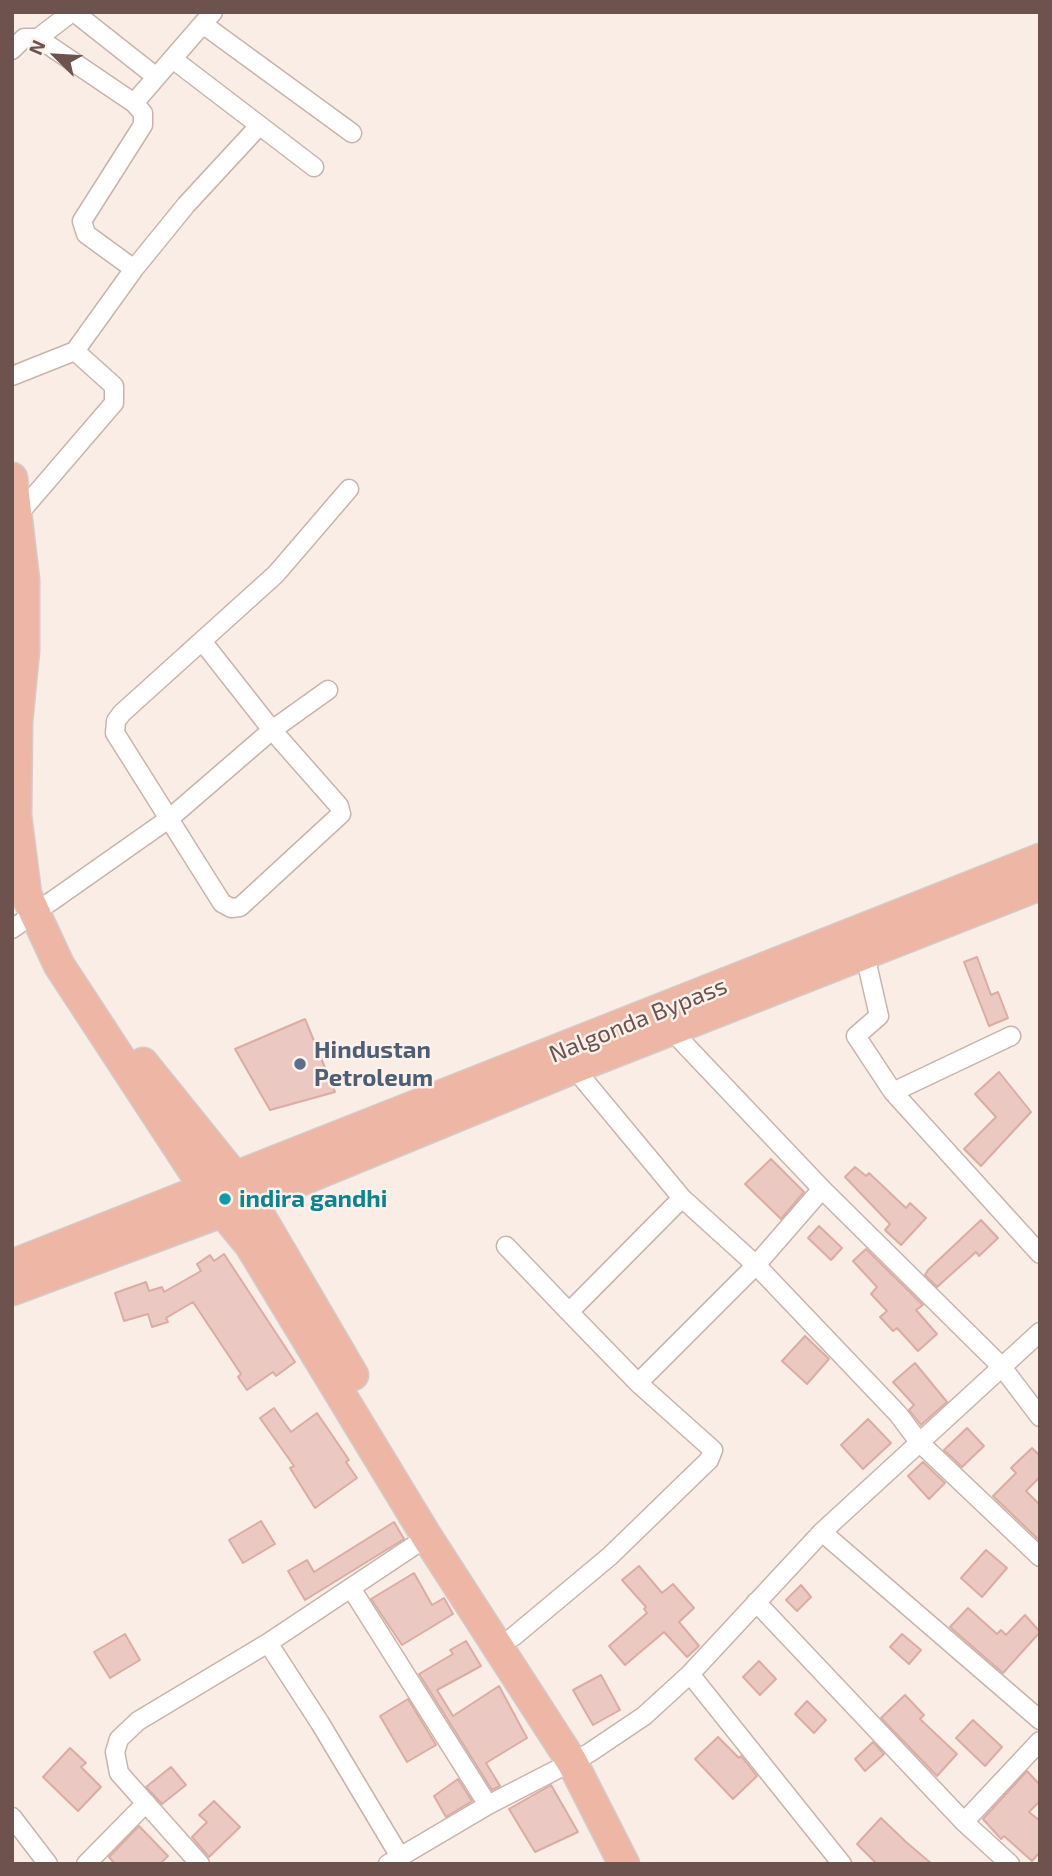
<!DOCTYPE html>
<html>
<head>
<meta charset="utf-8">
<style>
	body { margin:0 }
	#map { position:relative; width:1052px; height:1876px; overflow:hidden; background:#f9ede5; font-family:"Exo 2",sans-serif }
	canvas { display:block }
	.frame { position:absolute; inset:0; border:14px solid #6e524e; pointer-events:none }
	.north { position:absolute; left:21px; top:21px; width:70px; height:70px; -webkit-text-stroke:5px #fcf2eb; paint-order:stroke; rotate:294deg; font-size:19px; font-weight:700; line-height:28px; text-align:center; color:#6e524e }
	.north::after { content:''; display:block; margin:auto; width:24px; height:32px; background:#6e524e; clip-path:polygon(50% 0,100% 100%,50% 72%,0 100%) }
</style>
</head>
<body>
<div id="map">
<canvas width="1052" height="1876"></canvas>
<div class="frame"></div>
<div class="north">N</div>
</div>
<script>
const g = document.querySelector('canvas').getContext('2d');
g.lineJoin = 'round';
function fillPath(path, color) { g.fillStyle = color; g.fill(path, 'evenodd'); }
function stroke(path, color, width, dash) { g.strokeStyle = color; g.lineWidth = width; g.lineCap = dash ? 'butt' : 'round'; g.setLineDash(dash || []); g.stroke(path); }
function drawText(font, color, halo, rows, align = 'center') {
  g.font = font + ' "Exo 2",sans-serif'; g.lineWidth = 5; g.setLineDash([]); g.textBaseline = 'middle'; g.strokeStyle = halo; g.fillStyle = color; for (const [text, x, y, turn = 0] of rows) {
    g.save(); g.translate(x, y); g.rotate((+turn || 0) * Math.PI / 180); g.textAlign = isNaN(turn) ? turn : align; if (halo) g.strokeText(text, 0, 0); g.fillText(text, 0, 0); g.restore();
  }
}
const building = new Path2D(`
	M977 957 991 995 998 992 1008 1018 989 1026 964 962Z
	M305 1019 335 1092 270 1110 235 1049Z
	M999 1072 1031 1112 981 1166 964 1149 996 1117 975 1094Z
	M771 1159 804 1192 781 1219 745 1184Z
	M855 1167 866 1176 869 1173 906 1208 910 1203 926 1218 901 1245 885 1230 890 1224 845 1177Z
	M981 1220 998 1238 979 1256 976 1252 937 1287 925 1275 928 1270Z
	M819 1226 842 1248 831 1260 808 1238Z
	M866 1249 923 1305 916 1310 937 1334 918 1351 897 1328 893 1331 880 1317 887 1311 871 1294 877 1287 853 1261Z
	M224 1254 295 1362 276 1376 273 1372 247 1390 238 1377 241 1374 193 1302 166 1318 168 1322 152 1327 148 1314 124 1321 115 1293 146 1282 149 1291 162 1287 164 1292 201 1271 197 1264 210 1255 214 1261Z
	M805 1336 829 1359 807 1384 782 1361Z
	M915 1363 947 1402 921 1425 909 1410 914 1405 893 1382Z
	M274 1408 291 1432 317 1413 349 1460 346 1462 357 1478 315 1508 290 1468 294 1466 260 1418Z
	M868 1419 891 1443 863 1469 841 1445Z
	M967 1428 984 1446 962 1467 944 1450Z
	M1032 1448 1040 1456V1477L1026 1491 1040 1505V1541L993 1496 1016 1473 1011 1468Z
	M923 1462 945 1483 929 1499 908 1476Z
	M261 1521 275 1544 243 1563 229 1540Z
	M394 1522 404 1539 305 1600 288 1571 307 1560 314 1572Z
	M986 1550 1007 1568 982 1597 961 1578Z
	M639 1566 662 1593 673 1584 694 1608 679 1622 699 1646 687 1657 664 1632 625 1665 609 1646 647 1613 644 1609 646 1607 622 1580Z
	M414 1573 432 1605 444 1598 453 1614 402 1645 371 1599Z
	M801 1585 811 1597 797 1611 786 1600Z
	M968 1608 997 1634 1001 1630 1006 1635 1025 1615 1040 1632 1003 1673 950 1627Z
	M125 1634 140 1660 110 1678 94 1652Z
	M902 1634 921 1650 909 1664 890 1647Z
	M466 1641 481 1666 437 1690 453 1716 499 1686 527 1738 486 1763 500 1786 492 1790 419 1674 453 1654 450 1650Z
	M759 1661 776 1679 760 1695 743 1677Z
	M601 1675 620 1710 593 1725 573 1690Z
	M905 1695 924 1715 920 1719 957 1754 937 1776 881 1718Z
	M408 1699 436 1745 407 1762 380 1716Z
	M807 1701 826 1720 814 1733 795 1714Z
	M973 1720 1002 1747 985 1766 956 1738Z
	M718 1737 739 1758 741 1756 757 1776 733 1799 695 1759Z
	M873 1742 884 1754 865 1771 855 1759Z
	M70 1748 86 1763 81 1767 101 1787 78 1811 43 1777Z
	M171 1767 186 1785 162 1804 146 1787Z
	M1027 1771 1040 1785V1801L1029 1812 1040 1821V1852L1032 1861 1004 1836 1001 1839 983 1819Z
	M458 1779 472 1801 446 1817 434 1796Z
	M551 1785 578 1832 535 1852 509 1809Z
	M214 1801 240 1827 209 1857 192 1837 207 1822 199 1815Z
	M881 1818 906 1842 932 1864H877L857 1844Z
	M139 1826 168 1856 160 1864H115L109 1857Z`);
const minor = new Path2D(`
	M74 12 155 76
	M204 25 352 133
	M38 38 134 103
	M12 50 24 38H38L72 12
	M174 60 314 167
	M134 269 86 234 82 221 143 125V113L134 103 213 12
	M12 376 75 351 134 269 186 205 259 126
	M17 516 114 403V386L75 351
	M202 641 272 730 339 806 341 814 240 907 231 908 222 903 115 733 116 721 122 713 276 574 349 489
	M12 929 170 818 272 730 328 690
	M865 955 879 1016 856 1036 893 1092 1040 1254
	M672 1031 822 1189 1002 1367 1040 1417
	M574 1068 682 1198 569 1312 638 1383 756 1265 822 1189
	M893 1092 1011 1036
	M682 1198 756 1265 898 1414 919 1442 1040 1557
	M506 1246 569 1312
	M822 1532 1040 1720
	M351 1588 488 1805
	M756 1602 964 1822 1010 1864
	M513 1637 610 1556 709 1460 713 1450 638 1383
	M268 1643 320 1723 399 1855
	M690 1674 842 1864
	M12 1817 48 1864
	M964 1822 1040 1741
	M86 1864 146 1803
	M200 1864 119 1773 115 1752 119 1739 138 1721 268 1643 427 1537
	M388 1864 488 1805 589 1753 644 1716 690 1674 822 1532 1040 1332`);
const trunk = new Path2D(`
	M12 478 24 580V651L17 722 16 816 26 894 59 965 212 1199 250 1245 427 1537 572 1762 624 1864
	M143 1063 243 1187 353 1375
	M12 1265 1040 859
	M12 1290 251 1201 574 1068 1040 885`);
const markers = [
	[300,1064,7,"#5c6f8a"],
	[225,1199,7,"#0f9aa8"]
];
const streetNames = [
	["Nalgonda Bypass",638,1020,-22]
];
const serviceNames = [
	["Hindustan",314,1050],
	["Petroleum",314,1078]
];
const cultureNames = [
	["indira gandhi",239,1199]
];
fillPath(building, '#ebc8c1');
stroke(building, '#dbaca3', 2);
stroke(minor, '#c8b4ad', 21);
stroke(trunk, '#d4cbca', 33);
stroke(minor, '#fff', 18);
stroke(trunk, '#edb6a5', 30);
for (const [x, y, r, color] of markers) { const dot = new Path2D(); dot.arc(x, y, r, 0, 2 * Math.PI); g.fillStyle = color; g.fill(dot); stroke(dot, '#fcf2eb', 2.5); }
drawText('24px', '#6e524e', '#fcf2eb', streetNames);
drawText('bold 24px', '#4e5e75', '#fcf2eb', serviceNames, 'left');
drawText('bold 24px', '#0d838f', '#fcf2eb', cultureNames, 'left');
</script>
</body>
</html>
